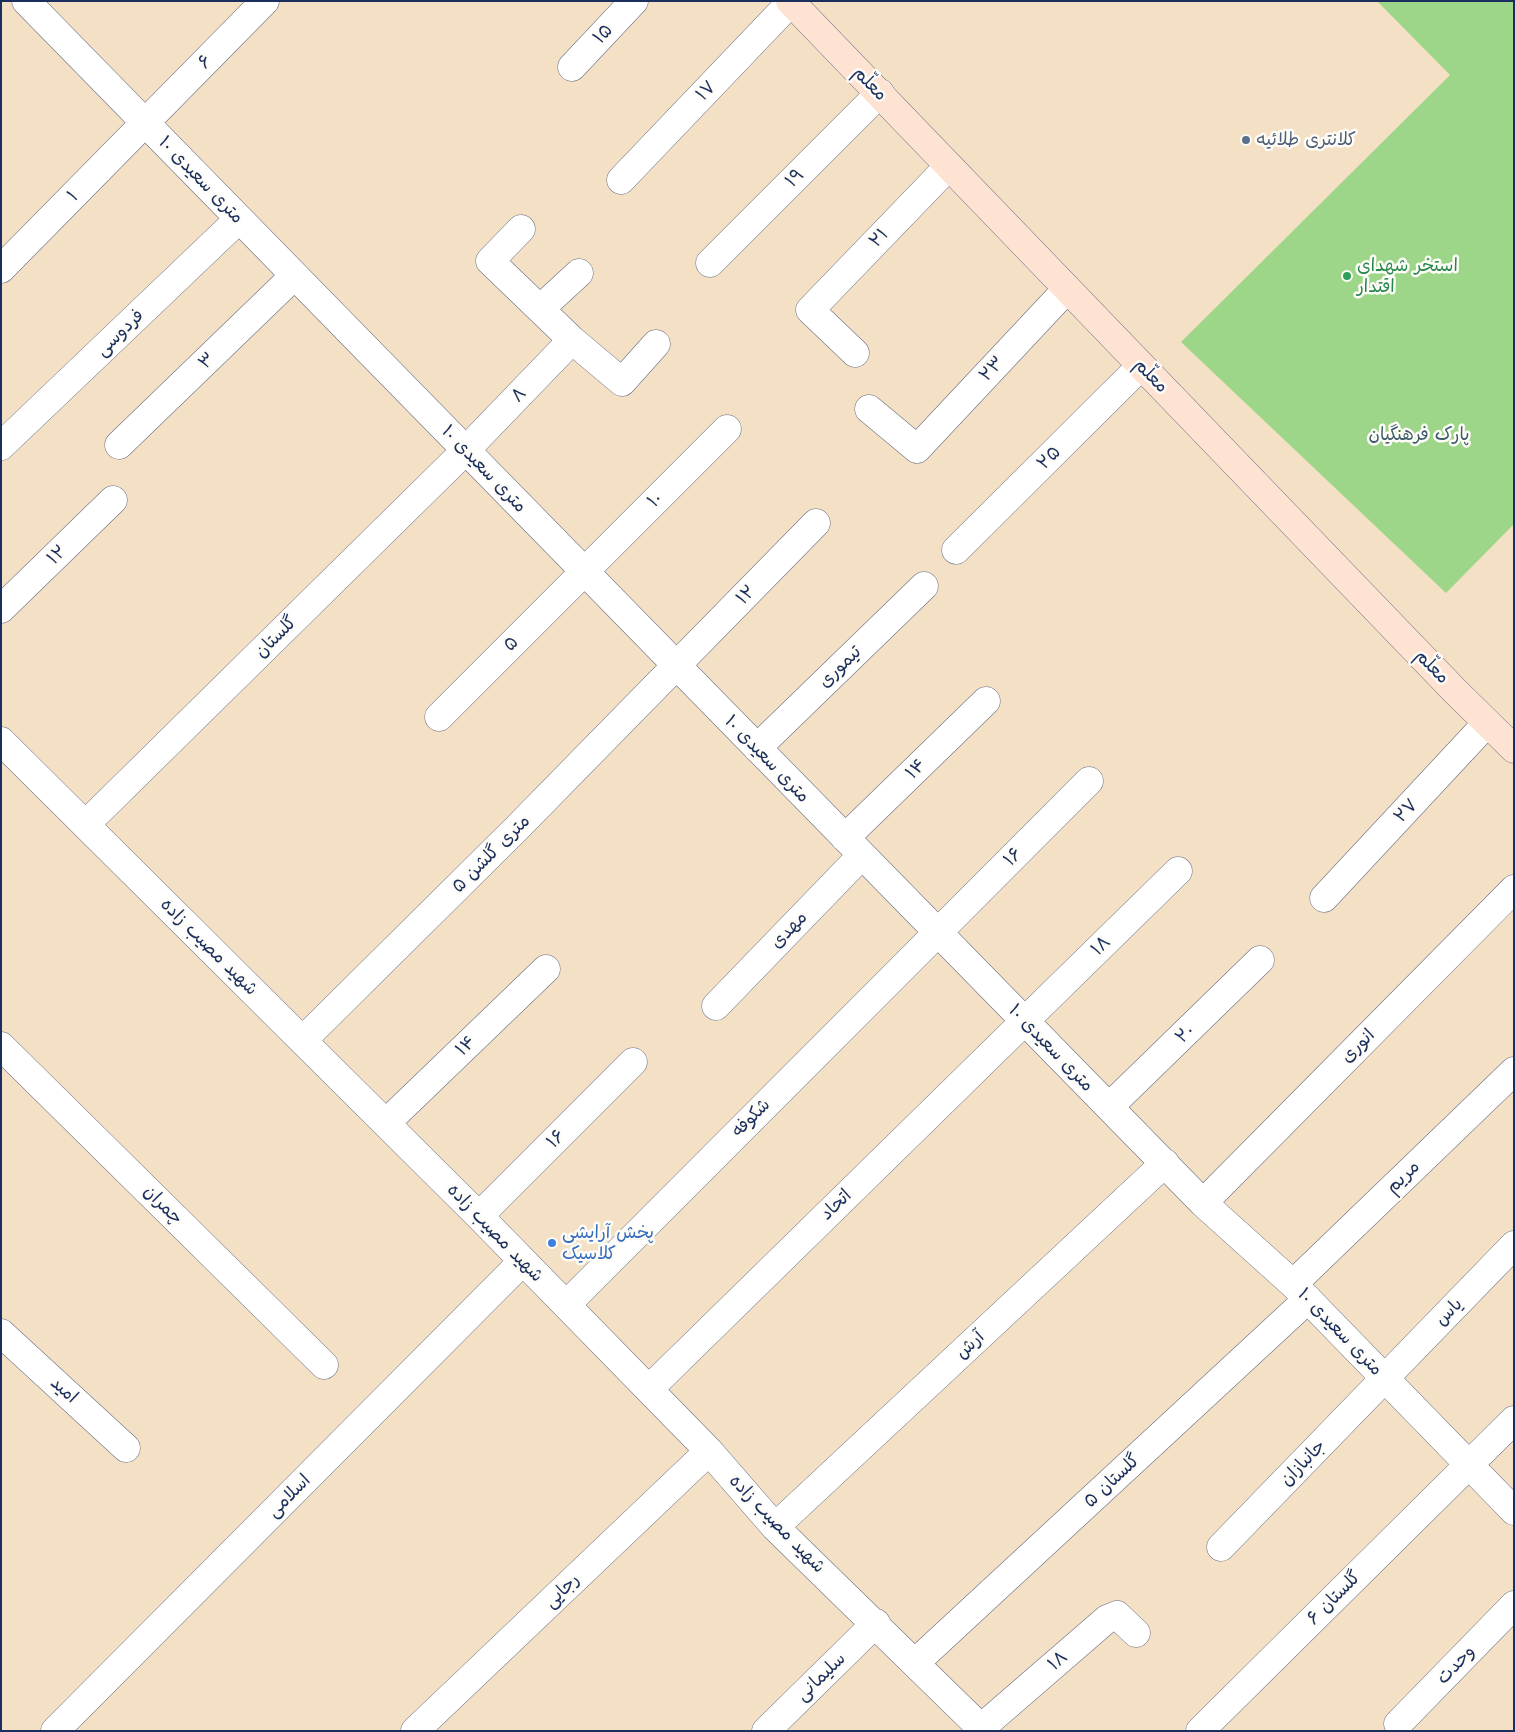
<!DOCTYPE html>
<html>
<head>
<meta charset="utf-8">
<style>
	body { margin:0 }
	#map { position:relative; width:1515px; height:1732px; overflow:hidden; background:#f4e0c5; font-family:"Comic Neue",sans-serif }
	canvas { display:block }
	.frame { position:absolute; inset:0; border:2px solid #1b2f5e; pointer-events:none }
</style>
</head>
<body>
<div id="map">
<canvas width="1515" height="1732"></canvas>
<div class="frame"></div>
</div>
<script>
const g = document.querySelector('canvas').getContext('2d');
g.lineJoin = 'round';
function fillPath(path, color) { g.fillStyle = color; g.fill(path, 'evenodd'); }
function stroke(path, color, width, dash) { g.strokeStyle = color; g.lineWidth = width; g.lineCap = dash ? 'butt' : 'round'; g.setLineDash(dash || []); g.stroke(path); }
function drawText(font, color, halo, rows, align = 'center') {
  g.font = font + ' "Comic Neue","Playpen Sans Arabic",sans-serif'; g.lineWidth = 5; g.setLineDash([]); g.textBaseline = 'middle'; g.strokeStyle = halo; g.fillStyle = color; for (const [text, x, y, turn = 0] of rows) {
    g.save(); g.translate(x, y); g.rotate((+turn || 0) * Math.PI / 180); g.textAlign = isNaN(turn) ? turn : align; if (halo) g.strokeText(text, 0, 0); g.fillText(text, 0, 0); g.restore();
  }
}
const green = new Path2D(`
	M1377 1H1514V524L1446 593 1181 342 1450 75Z`);
const street = new Path2D(`
	M26 1 1203 1203 1293 1284 1514 1511
	M572 67 634 1
	M621 180 791 2
	M521 229 490 261 572 340 622 382 656 344
	M710 263 880 93
	M1 269 265 1
	M540 309 579 273
	M855 353 810 310 949 166
	M869 409 917 449 1067 289
	M119 445 294 276
	M1 446 239 219
	M956 550 1141 366
	M1 609 113 500
	M439 717 727 429
	M1 741 479 1216 709 1451 775 1527 984 1731
	M757 748 924 586
	M86 824 465 451 572 340
	M845 838 986 701
	M1324 898 1487 723
	M716 1006 862 855
	M303 1040 516 829 816 523
	M1 1046 324 1365
	M1109 1107 1260 960
	M386 1123 546 969
	M1203 1203 1514 889
	M479 1216 633 1062
	M1293 1284 1514 1071
	M566 1305 1089 781
	M1 1333 126 1448
	M649 1389 1178 871
	M775 1527 1165 1163
	M1221 1547 1514 1245
	M916 1662 1308 1299
	M1398 1724 1514 1605
	M981 1728 1107 1619 1117 1615 1136 1633
	M55 1731 523 1261
	M415 1731 709 1451
	M766 1731 876 1623
	M1200 1731 1514 1420`);
const secondary = new Path2D(`
	M790 1 1455 691 1514 749`);
const markers = [
	[1246,140,5,"#5c6f8a"],
	[1347,276,5,"#2e9e5b"],
	[552,1243,5,"#3f7fe0"]
];
const streetNames = [
	["۱۵",603,34,-47],
	["۶",205,62,-46],
	["معلّم",870,84,46],
	["۱۷",706,91,-46],
	["۱۹",795,178,-45],
	["۱۰ متری سعیدی",201,180,46],
	["۱",73,196,-45],
	["۲۱",879,238,-46],
	["فردوسی",120,333,-44],
	["۳",207,361,-44],
	["۲۳",992,369,-47],
	["معلّم",1151,376,46],
	["۸",519,395,-46],
	["۲۵",1049,458,-45],
	["۱۰ متری سعیدی",484,469,46],
	["۱۰",655,500,-45],
	["۱۲",57,555,-44],
	["۱۲",746,595,-46],
	["گلستان",276,637,-45],
	["۵",511,644,-45],
	["تیموری",840,667,-44],
	["معلّم",1432,667,46],
	["۱۰ متری سعیدی",767,759,46],
	["۱۴",916,769,-45],
	["۲۷",1406,811,-47],
	["۵ متری گلشن",491,854,-45],
	["۱۶",1013,857,-45],
	["مهدی",789,930,-46],
	["۱۸",1101,946,-44],
	["شهید مصیب زاده",209,947,45],
	["۲۰",1185,1034,-44],
	["۱۴",466,1046,-44],
	["انوری",1358,1046,-45],
	["۱۰ متری سعیدی",1051,1048,46],
	["شکوفه",751,1118,-45],
	["۱۶",556,1139,-45],
	["مریم",1403,1177,-44],
	["چمران",163,1205,45],
	["اتحاد",836,1205,-44],
	["شهید مصیب زاده",495,1233,46],
	["یاس",1449,1312,-46],
	["۱۰ متری سعیدی",1340,1332,46],
	["آرش",970,1345,-43],
	["امید",64,1390,42],
	["جانبازان",1303,1463,-46],
	["گلستان ۵",1112,1481,-43],
	["اسلامی",289,1496,-45],
	["شهید مصیب زاده",777,1524,46],
	["رجایی",562,1591,-44],
	["گلستان ۶",1334,1598,-45],
	["۱۸",1058,1661,-41],
	["وحدت",1456,1665,-46],
	["سلیمانی",821,1677,-44]
];
const serviceNames = [
	["کلانتری طلائیه",1256,140]
];
const leisureNames = [
	["استخر شهدای",1357,266],
	["اقتدار",1357,287]
];
const parkNames = [
	["پارک فرهنگیان",1419,435]
];
const shopNames = [
	["پخش آرایشی",562,1233],
	["کلاسیک",562,1254]
];
fillPath(green, '#9ed689');
stroke(street, '#676d82', 29);
stroke(secondary, '#676d82', 29);
stroke(street, '#fff', 28);
stroke(secondary, '#fee3d2', 28);
for (const [x, y, r, color] of markers) { const dot = new Path2D(); dot.arc(x, y, r, 0, 2 * Math.PI); g.fillStyle = color; g.fill(dot); stroke(dot, '#fdfcf7', 2); }
drawText('18px', '#1b2f5e', '#fdfcf7', streetNames);
drawText('18px', '#4e5e75', '#fdfcf7', serviceNames, 'left');
drawText('18px', '#27864d', '#fdfcf7', leisureNames, 'left');
drawText('18px', '#3c5969', '#fdfcf7', parkNames);
drawText('18px', '#366cbe', '#fdfcf7', shopNames, 'left');
</script>
</body>
</html>
